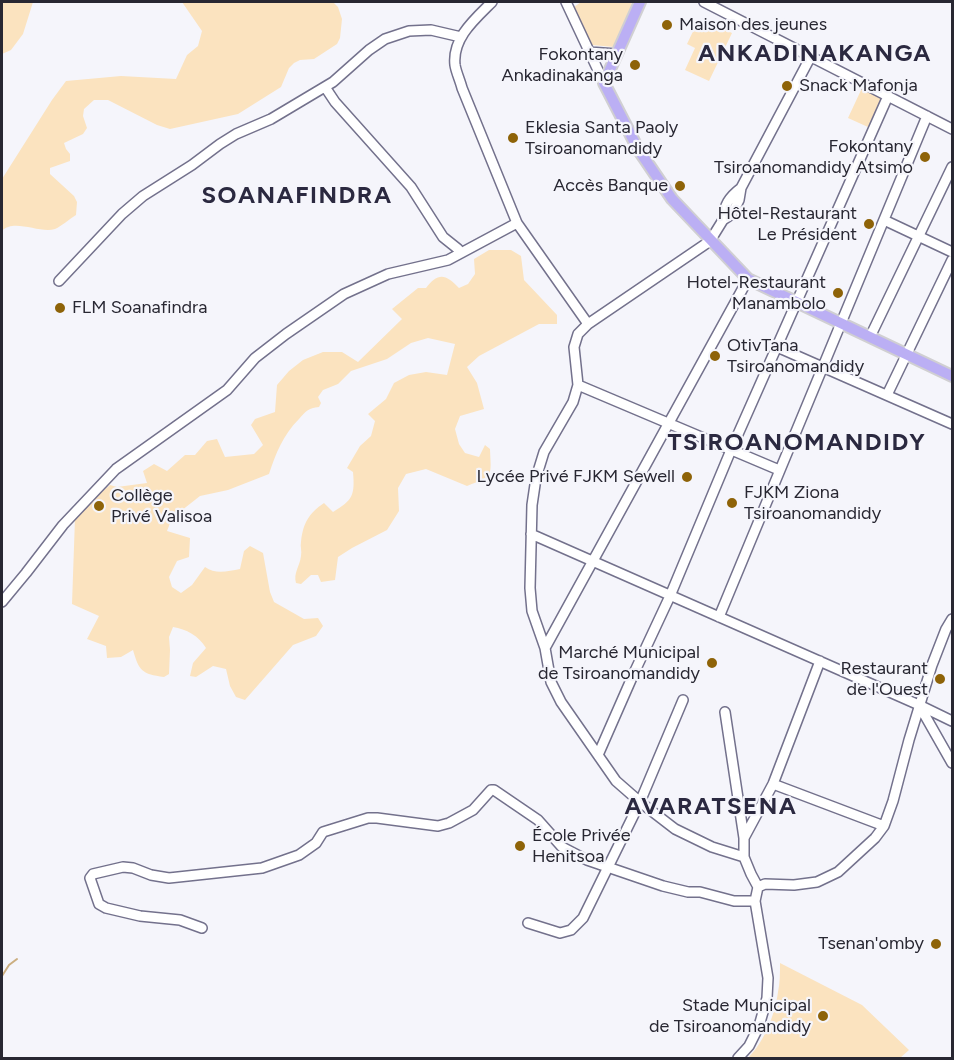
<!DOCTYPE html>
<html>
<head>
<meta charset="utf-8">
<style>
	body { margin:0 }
	#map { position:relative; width:954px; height:1060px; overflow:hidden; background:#f5f5fb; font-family:Figtree,sans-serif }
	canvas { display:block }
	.frame { position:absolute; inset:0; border:3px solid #282732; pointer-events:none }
</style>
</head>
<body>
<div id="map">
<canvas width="954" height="1060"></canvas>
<div class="frame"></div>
</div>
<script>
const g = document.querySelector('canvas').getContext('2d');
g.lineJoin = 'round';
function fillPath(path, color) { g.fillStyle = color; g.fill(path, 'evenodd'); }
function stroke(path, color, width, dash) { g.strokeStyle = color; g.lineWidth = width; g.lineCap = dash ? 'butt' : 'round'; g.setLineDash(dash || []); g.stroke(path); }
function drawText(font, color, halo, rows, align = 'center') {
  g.font = font + ' Figtree,sans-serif'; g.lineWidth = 4.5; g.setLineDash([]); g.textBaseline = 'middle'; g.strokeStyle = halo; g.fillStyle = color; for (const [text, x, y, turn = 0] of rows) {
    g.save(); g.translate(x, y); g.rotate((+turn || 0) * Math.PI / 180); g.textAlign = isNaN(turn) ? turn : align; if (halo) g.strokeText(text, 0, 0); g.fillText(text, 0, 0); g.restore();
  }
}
const green = new Path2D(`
	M2 2H33L23 34 11 50 2 54Z
	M182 2H333L338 7 342 19 340 38 337 44 314 59 300 60 294 63 289 68 281 87 238 114 170 129 157 125 108 100H94L84 109 83 116 87 128 83 134 64 143 66 149 70 154V161L50 168V174L74 196 77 202 76 215C69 219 62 226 55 229 40 234 14 218 2 231V179L52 100 66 81 121 76 176 79 187 55 198 46 202 31Z
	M581 2H632L628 16 614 47 592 45 574 7Z
	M708 22 732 33 709 81 685 70 695 48 687 44 697 23 705 27Z
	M862 88 881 98 868 127 848 118Z
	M489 250H511L521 256 524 280 557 315V324H539L479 356 467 367 477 383 484 409 460 416 455 429 459 444 465 453 479 457 485 445 490 449C491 477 494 475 467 486L426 469 406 474 398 488 399 511 387 530 352 548 338 557 335 580 321 582 318 575H311L301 584 296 583C293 573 300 566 301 556 302 551 300 546 301 542 303 523 309 513 324 503L333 512C353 500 355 495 353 472L347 468 360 446 371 436 375 421 368 414 386 399 394 383 409 375 426 372 447 375 455 344 428 338 411 343 387 359 351 371 338 384 323 390 318 397 321 403 319 407C308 408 306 411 299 419 283 435 276 453 269 474L228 490 200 496 172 518 167 531 190 538 189 557 177 561 169 577 172 587 181 593 192 585 205 567C216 575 228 571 240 569L244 551 250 546 263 553 270 592 274 602 304 619 318 618 323 626 316 636 293 645 245 700 236 697 230 686 226 669 213 666 196 677 190 676 193 663 206 648C199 636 186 629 173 627L169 637 170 650 169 674 164 677C142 674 139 671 133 650L121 657 107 658 106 646 87 639 99 616 72 604 75 518 86 505 110 485 117 487 147 483 143 471 154 464 167 471 185 455H195L207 441 217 439 225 457 254 454 263 445 251 425 255 419 275 412 277 385 289 371 303 360 323 352H342L358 362 402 319 392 309 418 288H426C438 272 446 274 459 288L468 284 475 274 474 259Z
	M780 963 862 1005 909 1050 900 1058H748C764 1042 775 1015 778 992 780 983 780 973 780 963Z`);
const stream = new Path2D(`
	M2 976 9 965 17 959`);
const minor = new Path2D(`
	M492 2C475 19 452 38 455 65 456 72 460 80 462 88L517 223 588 324
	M566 2 604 83
	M704 2 952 129
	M589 52 617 54
	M325 87 335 102 411 187 443 237 458 249
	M723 220C724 205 729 197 741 188
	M884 220 952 252
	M59 281 122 214 143 196 192 165 220 144 236 134 271 119 333 82 369 50 385 39 409 31 431 30 461 37
	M870 337 952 167
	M777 347 952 424
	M578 385 573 402 544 452 536 478 532 505 530 588 532 611 545 648 551 682 561 702 616 781 640 802 675 829 712 847 744 857 751 874 758 887
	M887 395 952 260
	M779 470 578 385 574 347 578 334 588 324 710 241 723 220 732 214 739 200 741 188 811 56
	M531 534 919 705 952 721
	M2 602 26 573 63 525 116 469 227 390 255 358 286 334 344 294 388 274 448 260 517 223
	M719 617 927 116
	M545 648 748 279
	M919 705 952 763
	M725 712 744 838
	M598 755 634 673 670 596 731 450 888 96
	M773 784 884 826
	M744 857V838L773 784 820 661
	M528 923 560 933 571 930 583 918 640 802 683 700
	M202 928 180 920 140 916 106 908 99 904 90 878 93 874 123 867 133 868 151 875 169 878 262 868 299 855 316 843 323 832 368 818H377L438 826 449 823 473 810 491 790H494L538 820 562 847 587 860 663 886 688 892H700L734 901H755
	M738 1058 749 1046 759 1026 767 998 768 978 755 901 758 887 765 884 794 885 817 882 838 872 875 838 884 826 893 801 909 740 932 665 946 629 952 619`);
const major = new Path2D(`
	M640 2 604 83 638 149 672 199 748 279 952 376`);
const markers = [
	[667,25,6,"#8e6308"],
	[635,65,6,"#8e6308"],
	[787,86,6,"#8e6308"],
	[513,138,6,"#8e6308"],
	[925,157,6,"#8e6308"],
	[680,186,6,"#8e6308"],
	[869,224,6,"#8e6308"],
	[838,293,6,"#8e6308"],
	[60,308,6,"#8e6308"],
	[715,356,6,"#8e6308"],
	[687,477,6,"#8e6308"],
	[732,503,6,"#8e6308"],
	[99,506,6,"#8e6308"],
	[712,663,6,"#8e6308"],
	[940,679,6,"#8e6308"],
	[520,846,6,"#8e6308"],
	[936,944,6,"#8e6308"],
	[823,1016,6,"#8e6308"]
];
const poiNames = [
	["Maison des jeunes",679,25,"left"],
	["Fokontany",623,55],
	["Ankadinakanga",623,76],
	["Snack Mafonja",799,86,"left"],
	["Eklesia Santa Paoly",525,128,"left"],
	["Tsiroanomandidy",525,149,"left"],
	["Fokontany",913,147],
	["Tsiroanomandidy Atsimo",913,168],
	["Accès Banque",668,186],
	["Hôtel-Restaurant",857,214],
	["Le Président",857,235],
	["Hotel-Restaurant",826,283],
	["Manambolo",826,304],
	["FLM Soanafindra",72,308,"left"],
	["OtivTana",727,346,"left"],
	["Tsiroanomandidy",727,367,"left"],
	["Lycée Privé FJKM Sewell",675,477],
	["FJKM Ziona",744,493,"left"],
	["Tsiroanomandidy",744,514,"left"],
	["Collège",111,496,"left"],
	["Privé Valisoa",111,517,"left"],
	["Marché Municipal",700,653],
	["de Tsiroanomandidy",700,674],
	["Restaurant",928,669],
	["de l'Ouest",928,690],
	["École Privée",532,836,"left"],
	["Henitsoa",532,857,"left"],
	["Tsenan'omby",924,944],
	["Stade Municipal",811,1006],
	["de Tsiroanomandidy",811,1027]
];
const districtNames = [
	["ANKADINAKANGA",815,54],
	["SOANAFINDRA",297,196],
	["TSIROANOMANDIDY",797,443],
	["AVARATSENA",711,807]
];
fillPath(green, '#fbe3bf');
stroke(stream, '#cbae80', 2);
stroke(minor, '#73718c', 12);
stroke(major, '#d0cfd2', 14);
stroke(minor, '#fff', 9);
stroke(major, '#bbaff4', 10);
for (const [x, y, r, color] of markers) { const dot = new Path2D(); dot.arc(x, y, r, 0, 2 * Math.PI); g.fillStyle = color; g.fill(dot); stroke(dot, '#f5f5fb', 2); }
drawText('18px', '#282732', '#f5f5fb', poiNames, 'right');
g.letterSpacing = '1.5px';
drawText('bold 24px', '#2b2940', '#f5f5fb', districtNames);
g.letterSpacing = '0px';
</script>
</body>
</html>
